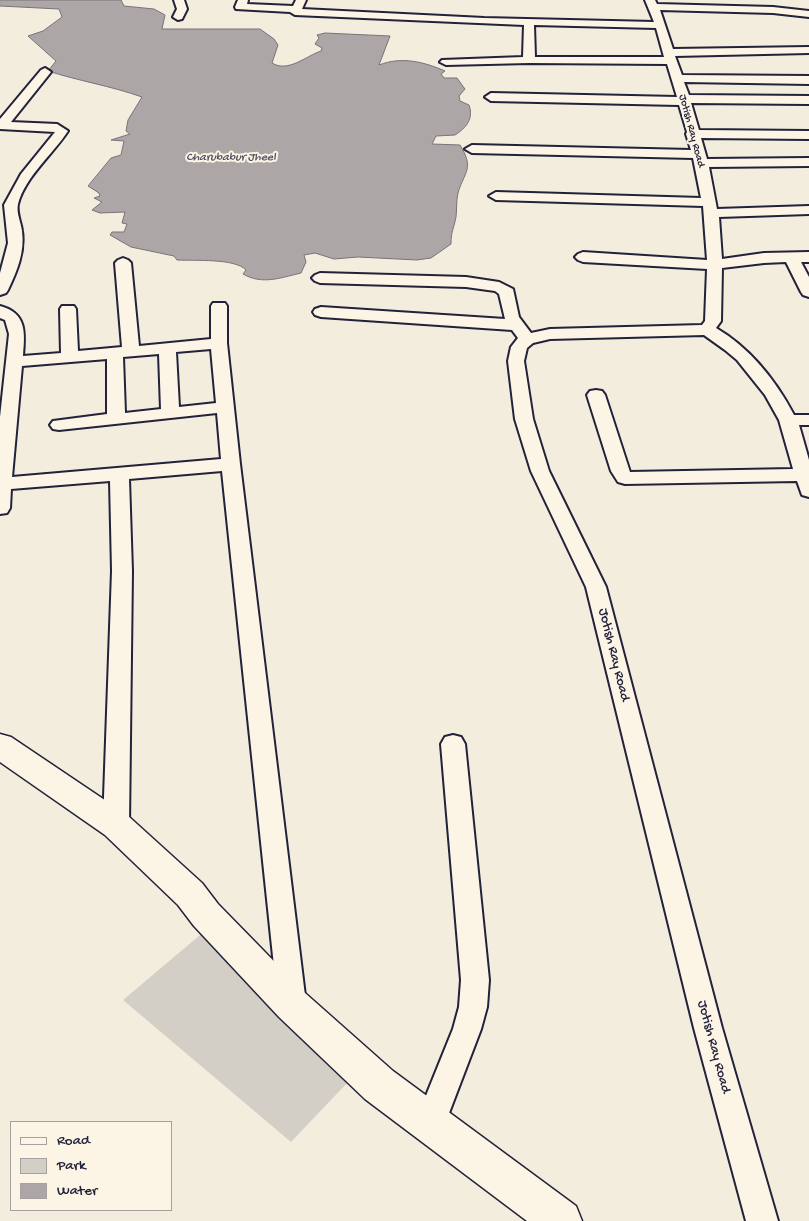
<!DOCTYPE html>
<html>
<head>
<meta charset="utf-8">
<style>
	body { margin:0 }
	#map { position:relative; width:809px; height:1221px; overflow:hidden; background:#f3edde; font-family:"Gochi Hand",sans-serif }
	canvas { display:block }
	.legend { position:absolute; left:10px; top:1121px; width:162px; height:90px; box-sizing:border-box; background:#fcf5e5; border:1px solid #a5a1a1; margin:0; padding:6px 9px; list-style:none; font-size:15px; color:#22223b }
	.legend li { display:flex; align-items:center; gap:10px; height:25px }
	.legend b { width:25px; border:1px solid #a5a1a1 }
</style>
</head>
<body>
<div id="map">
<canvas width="809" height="1221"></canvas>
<ul class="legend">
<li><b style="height:6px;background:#fcf5e5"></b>Road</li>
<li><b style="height:14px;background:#d4cfc6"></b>Park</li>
<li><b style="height:14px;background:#aca7a6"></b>Water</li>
</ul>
</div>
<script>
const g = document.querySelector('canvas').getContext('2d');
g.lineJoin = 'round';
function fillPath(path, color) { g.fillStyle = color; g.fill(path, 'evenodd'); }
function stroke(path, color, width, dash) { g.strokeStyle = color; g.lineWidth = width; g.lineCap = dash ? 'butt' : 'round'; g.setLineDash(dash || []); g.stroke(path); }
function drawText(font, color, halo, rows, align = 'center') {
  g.font = font + ' "Gochi Hand",sans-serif'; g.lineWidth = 4; g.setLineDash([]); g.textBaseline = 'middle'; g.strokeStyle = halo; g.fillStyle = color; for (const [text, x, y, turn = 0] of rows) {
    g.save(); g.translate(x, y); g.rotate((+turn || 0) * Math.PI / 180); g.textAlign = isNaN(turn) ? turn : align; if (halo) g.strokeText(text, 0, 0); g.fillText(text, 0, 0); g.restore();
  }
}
const green = new Path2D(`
	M206 930 368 1061 291 1142 123 1000Z`);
const water = new Path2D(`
	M0 0H121L124 6 154 9 165 15 162 29H260L274 39 278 45 272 63C288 73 306 56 321 51L322 48 315 44 319 38 317 35 325 33 390 36 379 65C402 56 424 62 445 71L441 74 444 78H457L465 89 459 96 460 101 469 105C474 119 466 128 455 135L436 136 432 144 460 145C475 169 464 172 458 193 456 201 457 209 456 217 454 228 451 231 451 244L431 258 417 260 358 257 334 259 315 253 304 255 306 262 301 273C280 278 262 285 243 274L246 270C235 258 194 261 177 260L174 256 131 247 110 235 112 232H124L127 224 122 223 125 212 100 213 92 210 102 202 94 198 100 196 99 193 88 186 111 158 121 155 124 141 111 140 130 134 126 131 128 120 142 97C111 86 79 81 48 71L56 61 28 36 43 31 62 17 59 9 0 6Z`);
const street = new Path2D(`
	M174 0H184L187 9 182 19 178 20 173 17 177 9Z
	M238 0H248L247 4 293 6 296 0H306L302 9 484 18 654 22 645 0H655L657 4 773 7 809 11V17L773 13 660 10 673 49 809 47V53L675 56 682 75 809 76V84L684 82 689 95 809 96V104L691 103 699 130 809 131V139L701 138 707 159 809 158V166L709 167 717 209 809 206V214L719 217 722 259 764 253 809 252V262H801L809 277V297L803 295 801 292 786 262 764 263 722 268 721 321 716 328C750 348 776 381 794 415H809V425H799L809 460V497L802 495 797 481 625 484 618 482 611 471 587 395 590 391 596 390 602 391 605 395 630 472 793 469 779 420 765 395 737 360 725 350 704 335 550 339 533 343 527 348 524 361 533 419 549 471 606 587 722 1028 778 1221H746L694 1028 586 587 531 471 515 419 508 361 511 347 518 338 512 330 321 317 315 315 313 312 315 309 321 307 505 319 499 294 495 291 466 287 320 283 315 281 312 278 315 275 320 273 466 277 499 282 513 289 519 317 531 333 550 329 702 325 705 321 707 269 583 262 578 260 575 257 578 254 583 252 707 260 703 206 496 200 489 196 496 192 701 198 693 158 472 153 465 149 472 145 691 150 686 134 687 132 679 105 491 101 485 97 491 93 677 97 667 64 529 63 446 65 440 62 442 60 523 57 524 25 295 15 290 12 236 9 235 7ZM534 25 656 28 664 57H535Z
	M45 68 51 72 11 122 57 124 68 131C53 154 25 177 18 204 16 213 21 222 22 231 25 252 17 271 8 290L6 293 0 295V273L8 243 4 205 21 174 55 132 0 129V119L41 70Z
	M123 258 128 260 131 263 139 346 211 339V306L213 303H225L227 306V343L240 464 306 1004 302 1014 292 1017 282 1014 278 1004 222 471 129 479 132 571 129 825 125 833 116 836 107 833 103 825 112 571 110 481 11 489 10 508 7 513 0 514V417L9 334 5 320 0 318V306C27 313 25 333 23 356L61 353 60 309 62 306H74L76 309 78 351 122 347 115 263 118 260ZM211 349 216 403 179 407 176 352ZM159 354 161 409 125 413 123 357ZM107 359V414L53 421 50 425 53 429 59 430 217 413 221 459 12 477 22 366Z
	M453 735 461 737 465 744 489 980 487 1007 481 1029 441 1134 430 1138 419 1134 415 1123 453 1029 459 1007 461 980 441 744 445 737Z`);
const secondary = new Path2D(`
	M0 734 11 737 127 815 202 883 218 904 305 993 393 1071 576 1206 582 1221H527L365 1099 279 1017 194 926 178 905 105 835 0 762Z`);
const farStreetnames = [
	["Jotish Ray Road",691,131,75]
];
const farWaternames = [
	["Charubabur Jheel",231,158]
];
const streetNames = [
	["Jotish Ray Road",613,655,76],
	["Jotish Ray Road",713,1047,75]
];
fillPath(green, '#d4cfc6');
fillPath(water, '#aca7a6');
stroke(water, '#75727b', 1);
stroke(street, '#22223b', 4);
stroke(secondary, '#22223b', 3);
fillPath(street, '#fcf5e5');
fillPath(secondary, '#fcf5e5');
drawText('11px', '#22223b', '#fcf5e5', farStreetnames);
drawText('italic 12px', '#525160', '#fcf5e5', farWaternames);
drawText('14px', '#22223b', '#fcf5e5', streetNames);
</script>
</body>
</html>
